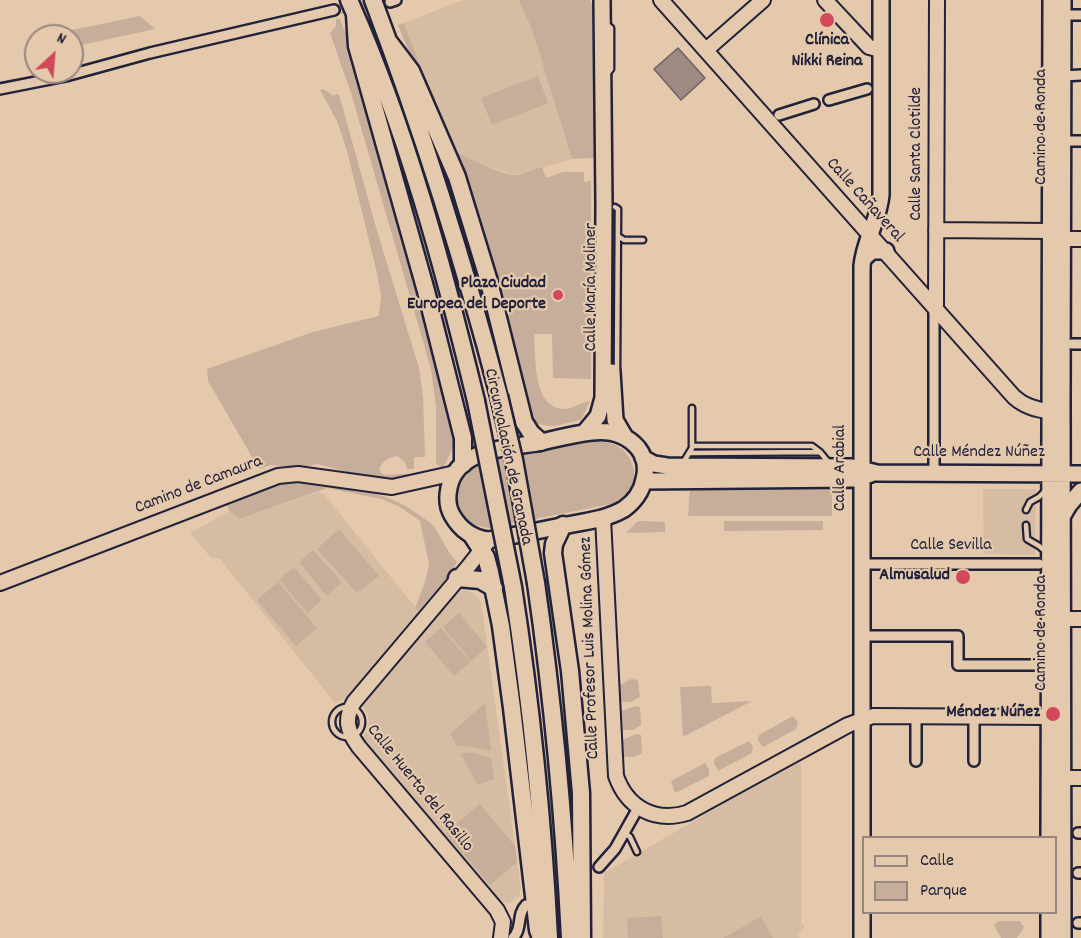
<!DOCTYPE html>
<html>
<head>
<meta charset="utf-8">
<style>
	body { margin:0 }
	#map { position:relative; width:1081px; height:938px; overflow:hidden; background:#e5c9ac; font-family:Dekko,sans-serif }
	canvas { display:block }
	.legend { position:absolute; left:862px; top:836px; width:195px; height:78px; box-sizing:border-box; background:#e5c9ac; border:2px solid #97867f; margin:0; padding:8px 10px; list-style:none; font-size:18px; color:#22223b }
	.legend li { display:flex; align-items:center; gap:12px; height:30px }
	.legend b { width:30px; border:2px solid #97867f }
	.north { position:absolute; left:24px; top:24px; width:60px; height:60px; box-sizing:border-box; background:#e5c9ac; border:2px solid #97867f; border-radius:50%; rotate:26deg; font-size:16px; font-weight:700; line-height:24px; text-align:center; color:#22223b }
	.north::after { content:''; display:block; margin:auto; width:21px; height:27px; background:#d1495b; clip-path:polygon(50% 0,100% 100%,50% 72%,0 100%) }
</style>
</head>
<body>
<div id="map">
<canvas width="1081" height="938"></canvas>
<ul class="legend">
<li><b style="height:8px;background:#e5c9ac"></b>Calle</li>
<li><b style="height:16px;background:#c6ae9a"></b>Parque</li>
</ul>
<div class="north">N</div>
</div>
<script>
const g = document.querySelector('canvas').getContext('2d');
g.lineJoin = 'round';
function fillPath(path, color) { g.fillStyle = color; g.fill(path, 'evenodd'); }
function stroke(path, color, width, dash) { g.strokeStyle = color; g.lineWidth = width; g.lineCap = dash ? 'butt' : 'round'; g.setLineDash(dash || []); g.stroke(path); }
function drawText(font, color, halo, rows, align = 'center') {
  g.font = font + ' Dekko,sans-serif'; g.lineWidth = 4.5; g.setLineDash([]); g.textBaseline = 'middle'; g.strokeStyle = halo; g.fillStyle = color; for (const [text, x, y, turn = 0] of rows) {
    g.save(); g.translate(x, y); g.rotate((+turn || 0) * Math.PI / 180); g.textAlign = isNaN(turn) ? turn : align; if (halo) g.strokeText(text, 0, 0); g.fillText(text, 0, 0); g.restore();
  }
}
const built = new Path2D(`
	M463 0H519L532 30 572 159 516 175 480 164 453 151 404 23Z
	M983 489H1036L1035 555 984 554Z
	M318 492 324 494 418 611 346 699 335 703 220 559 211 558 190 533 230 511 239 519Z
	M461 590 469 591 476 595 480 600 482 609 521 889 519 896 509 903 498 900 361 738 367 731 369 720 367 713 361 704 453 595Z
	M801 762V924L805 927 798 935 800 938H603L604 873 732 799Z`);
const green = new Path2D(`
	M519 0H590L595 11 594 158 572 159 532 30Z
	M140 16 155 29 72 47V36H43Z
	M336 19H340L354 54 382 147 456 442 443 468 436 464V407L431 369 351 93 330 33 336 26Z
	M404 23 453 151C467 157 505 177 518 175 526 173 534 169 542 167L546 178 563 172H584V182L591 181V379L553 378 552 334H534C536 356 532 408 564 409 573 409 581 402 590 401L581 420C560 424 541 434 527 413L510 339 469 188 462 172 456 166 398 25Z
	M538 76 548 103 492 125 481 98Z
	M323 89 334 96 336 94 339 95 342 105 377 231 419 368 423 397 425 457H414V469H407L405 462 397 456C387 458 383 460 379 470L383 475 422 473V476L403 483 381 481 318 464 298 468 271 465 259 469 208 381 207 369 313 332 379 316 381 296 377 273 347 151 337 121 320 90Z
	M596 441C604 442 612 442 619 447 634 456 640 481 628 494 623 499 618 502 611 504L489 528C483 527 476 526 470 523 444 507 459 476 478 463Z
	M300 481C342 487 385 489 419 515 424 519 431 522 434 527 443 539 446 551 457 562L449 576 418 611 415 608 425 582 429 564 420 521 400 507 382 499 327 488 239 519 230 511 227 506C253 492 270 483 300 481Z
	M832 485V516H688L690 488Z
	M638 521 665 522V532L626 533Z
	M724 521H823V530L724 531Z
	M339 529 379 576 357 593 317 549Z
	M313 550 342 582 327 596 299 562Z
	M294 567 322 600 307 613 279 579Z
	M278 582 317 628 296 646 257 600Z
	M459 613 487 647 471 661 443 627Z
	M441 628 470 662 454 676 425 642Z
	M631 679 638 680 640 697 631 702H621L620 685Z
	M711 686 712 703 752 701 683 737 680 687Z
	M485 703 491 751 473 747 457 746 450 734Z
	M636 706 640 707 641 725 633 730H623L622 711Z
	M793 716 798 722 796 729 763 747 758 741 759 735Z
	M636 734 641 735 642 753 634 757H624L623 740Z
	M749 741 753 747 752 753 718 771 714 763 715 758Z
	M460 753H473L491 758 494 779 478 785Z
	M705 763 709 770V776L675 793 671 781Z
	M480 804 515 846 517 862 490 885 445 833Z
	M661 916 663 938H628L627 918Z
	M760 916 773 938H723L760 917Z
	M998 921H1020L1024 927 1017 938H1001L994 925Z`);
const water = new Path2D(`
	M678 48 705 78 681 100 654 69Z`);
const streetTunnel = new Path2D(`
	M334 10 390 2`);
const lane = new Path2D(`
	M605 23 611 28V69L607 74
	M615 207 618 209 617 371
	M618 236 624 240H643
	M692 446H812L820 452 829 463
	M690 453 820 452
	M683 463 692 448V408
	M1026 510 1030 502 1039 497 1045 491
	M1026 525 1027 539 1039 546 1045 551
	M332 722a15 15 0 1 1 30 0a15 15 0 1 1-30 0Z
	M624 832 630 837 637 852`);
const street = new Path2D(`
	M390 2 396 0
	M1059 15H1081
	M1063 76 1081 75
	M0 89 66 76 150 53 334 10
	M829 100 867 89
	M779 115 814 104
	M1063 141H1081
	M1072 344H1081
	M934 473V307
	M862 564H1039
	M862 636H958V665H1049
	M916 716V761
	M974 761V717
	M1078 833H1081
	M599 867 615 849 638 808
	M1078 873H1081
	M1078 923H1081
	M513 938C523 928 516 915 526 905`);
const secondary = new Path2D(`
	M661 0 1014 397C1024 406 1036 410 1050 411L1057 404
	M825 0 869 47 881 50
	M706 50 763 0
	M936 230 1051 231 1062 239H1081
	M936 308 937 0
	M603 518 616 776C627 807 654 823 687 813L848 725 873 716 1049 717
	M486 544 468 567 354 702C344 719 347 731 359 747L497 910 503 922 501 938
	M0 583 278 476 298 474 392 487 455 473
	M1062 619H1081
	M1063 778H1081`);
const primary = new Path2D(`
	M863 259 872 251H886
	M612 372 615 420 625 437
	M592 432C609 430 626 434 638 448 645 457 647 468 644 479 642 491 634 502 624 509 605 520 582 522 561 526 537 531 512 536 488 540 472 538 460 529 452 515 447 506 447 497 449 488 456 449 507 448 537 443 555 439 573 434 592 432Z
	M584 433 598 416 603 398 604 204 602 0
	M643 458 654 464 667 466 852 467 877 473 1081 474
	M644 481 853 479 871 474
	M1062 517 1069 505 1081 491
	M1049 838 1051 0
	M1049 912V938
	M862 938V266C864 241 879 220 881 195V0
	M1063 938 1062 400 1063 0`);
const highway = new Path2D(`
	M349 0C406 128 443 265 476 401
	M373 0C422 130 464 262 499 396
	M355 15 357 46 426 291 463 438V464
	M389 42 411 71 457 177 488 278 524 422 531 433 541 442
	M563 525 554 544 553 553 570 671 581 793 582 938
	M473 537 486 557 490 572 501 626 512 708 538 930 541 938
	M457 578 480 580 494 588
	M536 583C553 701 564 819 570 938
	M513 587C531 703 543 820 549 938`);
const highwayBridge = new Path2D(`
	M499 396 514 460 536 583
	M476 401 513 587`);
const markers = [
	[827,20,8,"#d1495b"],
	[558,295,6,"#d1495b"],
	[963,577,8,"#d1495b"],
	[1053,714,8,"#d1495b"]
];
const poiNames = [
	["Clínica",827,42,"center"],
	["Nikki Reina",827,63,"center"],
	["Plaza Ciudad",546,285],
	["Europea del Deporte",546,306],
	["Almusalud",950,577],
	["Méndez Núñez",1040,714]
];
const streetNames = [
	["Camino de Ronda",1043,127,-90],
	["Calle Santa Clotilde",918,154,-90],
	["Calle Cañaveral",864,201,48],
	["Calle María Moliner",593,287,-90],
	["Calle Méndez Núñez",979,454],
	["Circunvalación de Granada",507,457,78],
	["Calle Arabial",842,468,-90],
	["Camino de Camaura",199,486,-21],
	["Calle Sevilla",951,547],
	["Camino de Ronda",1043,633,-90],
	["Calle Profesor Luis Molina Gómez",591,648,-92],
	["Calle Huerta del Rasillo",419,789,51]
];
fillPath(built, '#d6bca3');
fillPath(green, '#c6ae9a');
fillPath(water, '#9d8b82');
stroke(water, '#6c6166', 1.5);
stroke(streetTunnel, '#bea895', 9, [9, 4.5]);
stroke(lane, '#22223b', 9);
stroke(street, '#22223b', 14);
stroke(secondary, '#22223b', 18);
stroke(primary, '#22223b', 20);
stroke(highway, '#22223b', 21);
stroke(lane, '#e5c9ac', 4.5);
stroke(street, '#e5c9ac', 9);
stroke(secondary, '#e5c9ac', 14);
stroke(primary, '#e5c9ac', 15);
stroke(highway, '#e5c9ac', 16);
stroke(highwayBridge, '#22223b', 21, []);
stroke(highwayBridge, '#e5c9ac', 16);
for (const [x, y, r, color] of markers) { const dot = new Path2D(); dot.arc(x, y, r, 0, 2 * Math.PI); g.fillStyle = color; g.fill(dot); stroke(dot, '#e5c9ac', 2); }
drawText('bold 18px', '#22223b', '#e5c9ac', poiNames, 'right');
drawText('18px', '#22223b', '#e5c9ac', streetNames);
</script>
</body>
</html>
